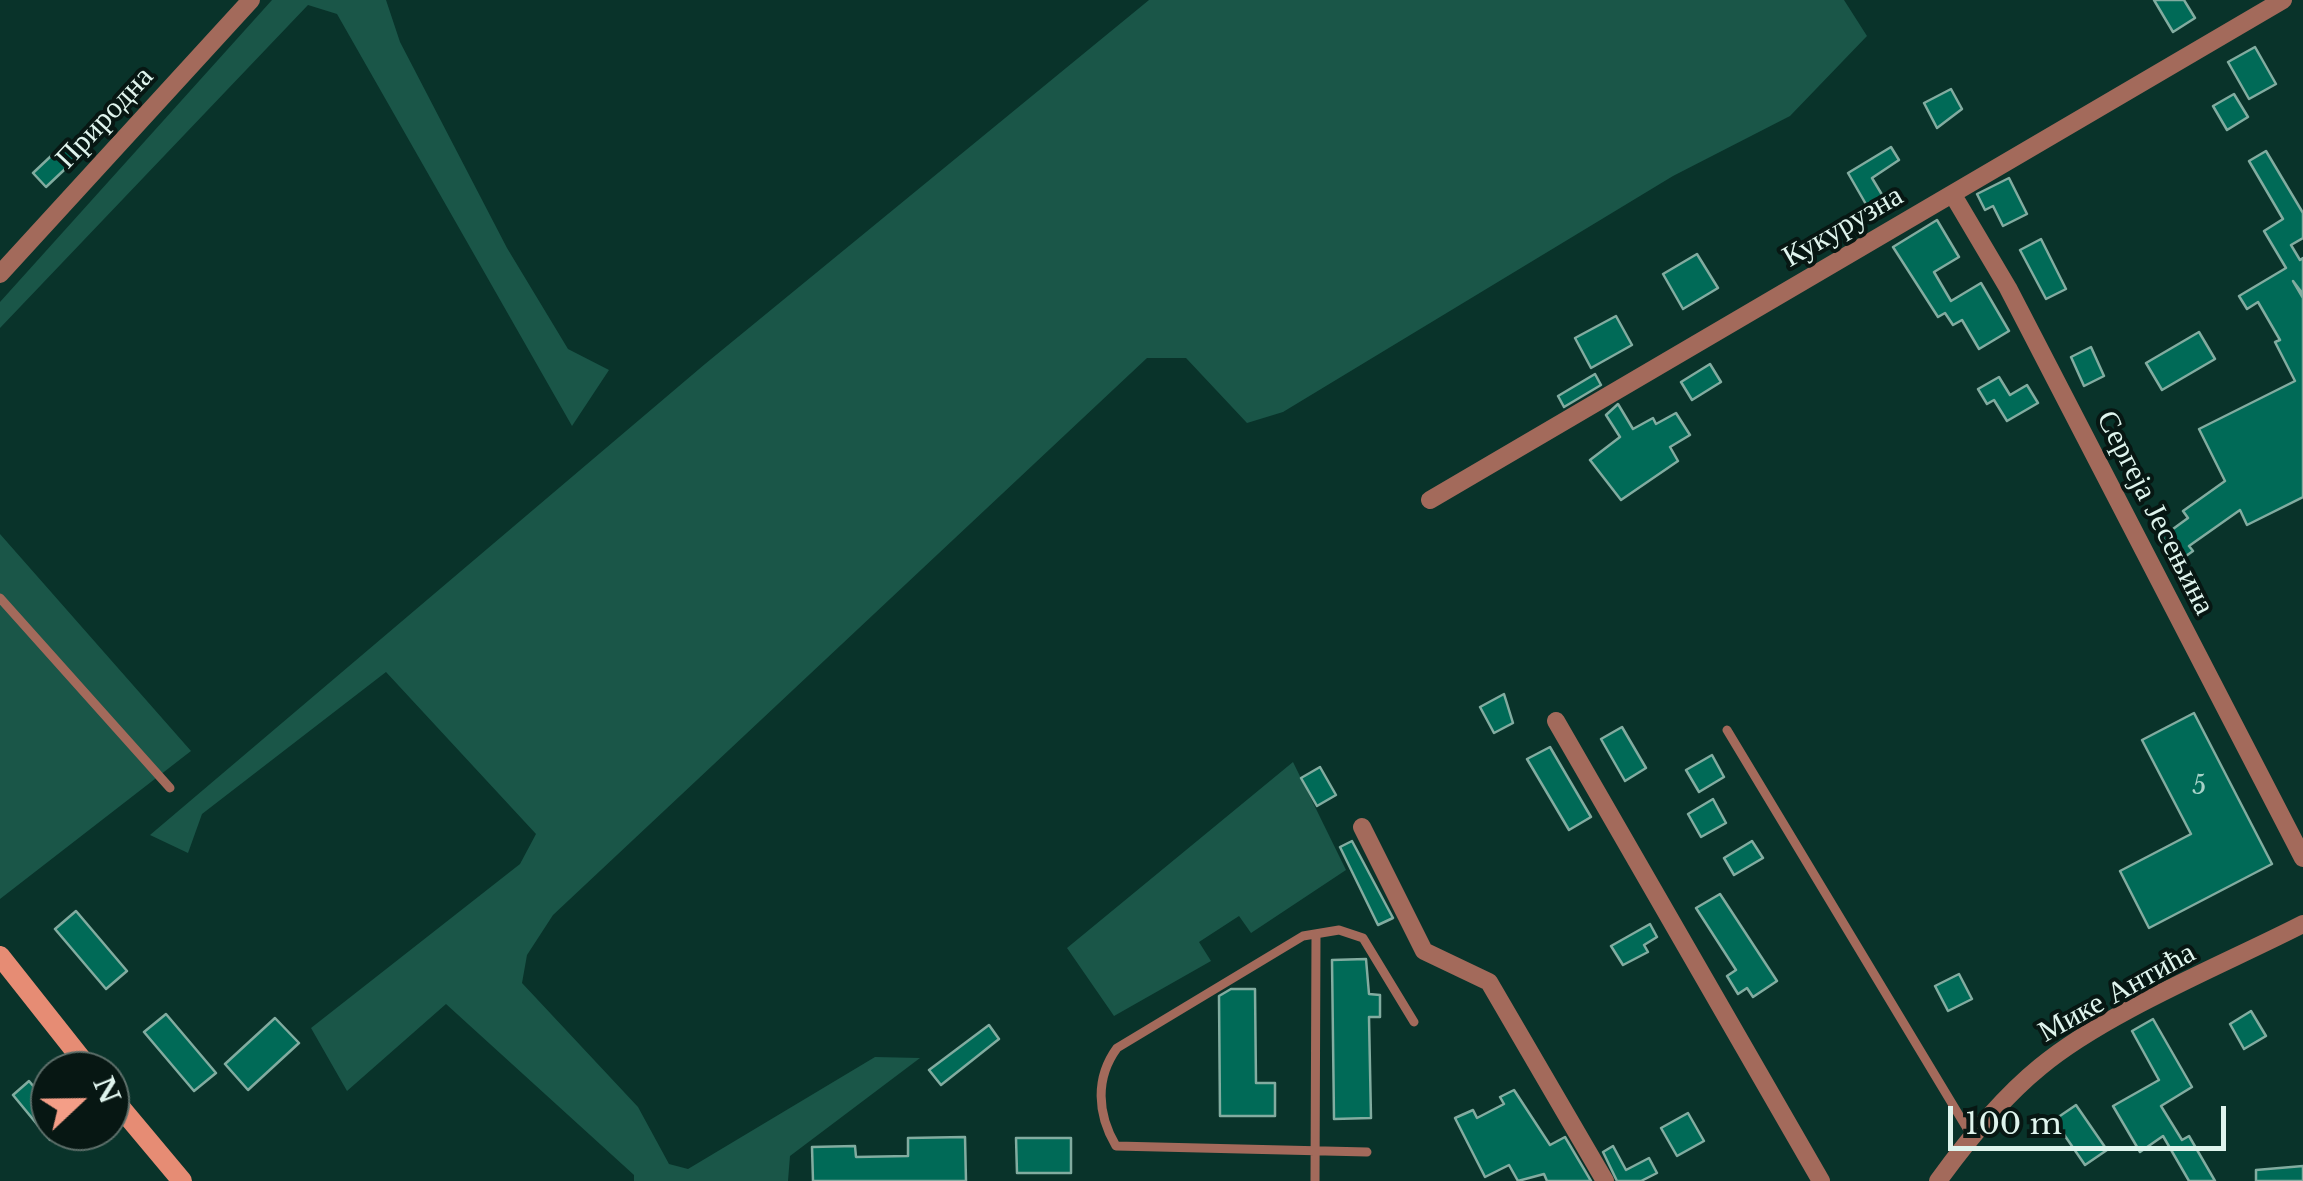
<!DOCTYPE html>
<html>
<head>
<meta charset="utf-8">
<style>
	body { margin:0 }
	#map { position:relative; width:2303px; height:1181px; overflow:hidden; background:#09332a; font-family:"Libre Baskerville",serif }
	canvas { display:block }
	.north { position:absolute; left:30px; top:1051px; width:100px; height:100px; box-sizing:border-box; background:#071713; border:2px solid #5d6f6a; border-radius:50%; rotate:68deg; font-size:28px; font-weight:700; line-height:40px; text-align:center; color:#dff4ed }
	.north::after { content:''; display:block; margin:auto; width:35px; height:45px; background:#f49e87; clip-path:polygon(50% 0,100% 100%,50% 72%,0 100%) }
	.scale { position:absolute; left:1948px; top:1106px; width:278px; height:45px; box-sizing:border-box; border:5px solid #dff4ed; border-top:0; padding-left:12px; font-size:30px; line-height:35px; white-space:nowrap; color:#dff4ed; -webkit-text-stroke:8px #071713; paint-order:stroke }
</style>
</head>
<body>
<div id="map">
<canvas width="2303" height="1181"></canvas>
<div class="north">N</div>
<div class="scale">100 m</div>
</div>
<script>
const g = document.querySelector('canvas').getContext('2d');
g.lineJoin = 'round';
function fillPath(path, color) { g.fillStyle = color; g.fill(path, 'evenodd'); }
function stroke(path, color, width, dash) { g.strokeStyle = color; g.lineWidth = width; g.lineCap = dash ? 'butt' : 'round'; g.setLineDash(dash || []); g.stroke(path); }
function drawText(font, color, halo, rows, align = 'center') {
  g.font = font + ' "Libre Baskerville",serif'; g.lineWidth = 8; g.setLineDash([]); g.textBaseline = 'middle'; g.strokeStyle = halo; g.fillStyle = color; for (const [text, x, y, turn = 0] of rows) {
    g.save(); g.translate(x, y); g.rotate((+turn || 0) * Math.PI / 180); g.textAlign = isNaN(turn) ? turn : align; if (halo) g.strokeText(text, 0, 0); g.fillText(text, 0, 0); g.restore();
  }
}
const green = new Path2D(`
	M272 0H386L400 42 507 248 568 349 609 370 572 426 337 14 308 5 0 328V302Z
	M1149 0H1844L1867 36 1790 116 1673 176 1283 412 1247 423 1186 358H1147L553 915 527 955 522 983 638 1107 669 1164 688 1169 875 1057 920 1058 790 1156 788 1181H634V1175L446 1004 347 1091 311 1028 520 864 536 834 386 672 202 814 188 853 150 835 705 364Z
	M0 534 191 751 0 899Z
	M1293 762 1346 870 1251 933 1239 916 1199 942 1211 961 1114 1016 1067 948Z`);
const building = new Path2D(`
	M2154 0H2184L2195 18 2173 32Z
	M2255 47 2276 84 2249 99 2228 62Z
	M1951 89 1962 109 1937 128 1924 103Z
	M2234 94 2248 117 2227 130 2213 106Z
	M68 140 81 154 46 187 33 173Z
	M1891 147 1899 160 1872 178 1887 203 1871 213 1848 173Z
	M2266 151 2303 213V238L2291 245 2300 260 2303 258V294L2293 281 2303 298V497L2247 525 2240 510 2189 546 2193 551 2179 561 2162 537 2188 518 2183 511 2225 481 2199 429 2295 381 2275 342 2280 340 2258 302 2247 309 2239 296 2286 268 2264 231 2283 219 2249 161Z
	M2009 178 2027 214 2003 226 1993 206 1985 210 1977 194Z
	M1937 220 1959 257 1934 272 1951 301 1981 283 2009 331 1979 349 1962 320 1953 325 1945 313 1938 317 1893 247Z
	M2041 239 2066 289 2046 299 2020 250Z
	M1697 254 1718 288 1683 309 1663 274Z
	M1616 316 1632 345 1591 368 1575 338Z
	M2199 332 2215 359 2162 390 2146 363Z
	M2091 347 2104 376 2084 386 2071 357Z
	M1710 364 1721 382 1692 400 1681 382Z
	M1595 374 1601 385 1564 407 1558 396Z
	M1999 377 2010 395 2027 385 2038 403 2007 421 1994 400 1987 404 1978 389Z
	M1618 404 1633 429 1653 418 1656 424 1676 413 1690 435 1670 447 1678 461 1621 500 1590 460 1620 437 1606 415Z
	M1504 694 1513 723 1494 733 1480 707Z
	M2194 713 2272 864 2149 928 2120 871 2191 834 2142 740Z
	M1622 727 1646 768 1625 781 1601 739Z
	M1550 747 1591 817 1569 830 1527 759Z
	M1712 755 1724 777 1699 792 1686 770Z
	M1320 767 1336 795 1317 806 1301 778Z
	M1713 799 1726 823 1701 837 1688 814Z
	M1352 841 1393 918 1378 925 1340 847Z
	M1752 841 1763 858 1734 875 1724 858Z
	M1720 894 1777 981 1753 997 1747 988 1738 994 1727 976 1736 970 1696 908Z
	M76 911 127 971 106 989 55 929Z
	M1650 924 1657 937 1644 945 1648 952 1623 965 1611 946Z
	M1366 959 1369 994 1380 995V1017H1369L1371 1118 1334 1119 1332 960Z
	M1959 974 1972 999 1948 1011 1935 986Z
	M1231 989H1255L1256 1083H1275V1116H1220L1219 996Z
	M2251 1011 2266 1036 2244 1049 2230 1024Z
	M166 1014 216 1073 194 1091 144 1032Z
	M275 1018 299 1043 248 1090 225 1064Z
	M2153 1019 2192 1087 2161 1106 2182 1140 2189 1136 2215 1181H2189L2163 1136 2140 1152 2113 1106 2159 1080 2132 1031Z
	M989 1025 999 1039 941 1085 929 1070Z
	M29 1081 50 1106V1140L13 1095Z
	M1514 1090 1550 1145 1565 1137 1591 1181H1547L1544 1174 1518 1181 1509 1165 1485 1177 1455 1118 1473 1110 1477 1118 1504 1104 1500 1097Z
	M2076 1105 2107 1150 2085 1165 2054 1120Z
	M1688 1113 1704 1141 1677 1156 1661 1128Z
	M965 1137 966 1181H813L812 1147 855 1146 856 1157 908 1156V1138Z
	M1016 1138H1071V1173H1017Z
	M1613 1146 1626 1170 1649 1158 1657 1173 1641 1181H1617L1603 1152Z
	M2303 1166V1181H2256V1170Z`);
const lane = new Path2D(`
	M0 598 170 788
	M1727 730 1971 1135
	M1367 1152 1116 1146C1097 1114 1095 1078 1117 1048L1303 936 1339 930 1363 938 1414 1022
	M1315 1181 1316 934`);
const street = new Path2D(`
	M1953 195 2008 288 2303 858
	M0 274 251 0
	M1430 500 2283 0
	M1556 721 1821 1181
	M1362 827 1424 951 1489 982 1605 1181
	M1938 1181C1967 1141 2002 1098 2040 1067 2106 1012 2225 964 2303 924`);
const secondary = new Path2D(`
	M0 956 91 1071
	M110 1095 182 1181`);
const numberNames = [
	["5",2199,787]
];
const streetNames = [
	["Природна",105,118,-47],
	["Кукурузна",1843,227,-30],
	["Сергеја Јесењина",2155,513,63],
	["Мике Антића",2117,993,-29]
];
fillPath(green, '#1a5648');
fillPath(building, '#006a57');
stroke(building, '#82aca0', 2.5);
stroke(lane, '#a36a5b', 9);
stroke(street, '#a36a5b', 18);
stroke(secondary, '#e68c74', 20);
drawText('25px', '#a7d2c8', null, numberNames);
drawText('30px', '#dff4ed', '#071713', streetNames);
</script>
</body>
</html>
